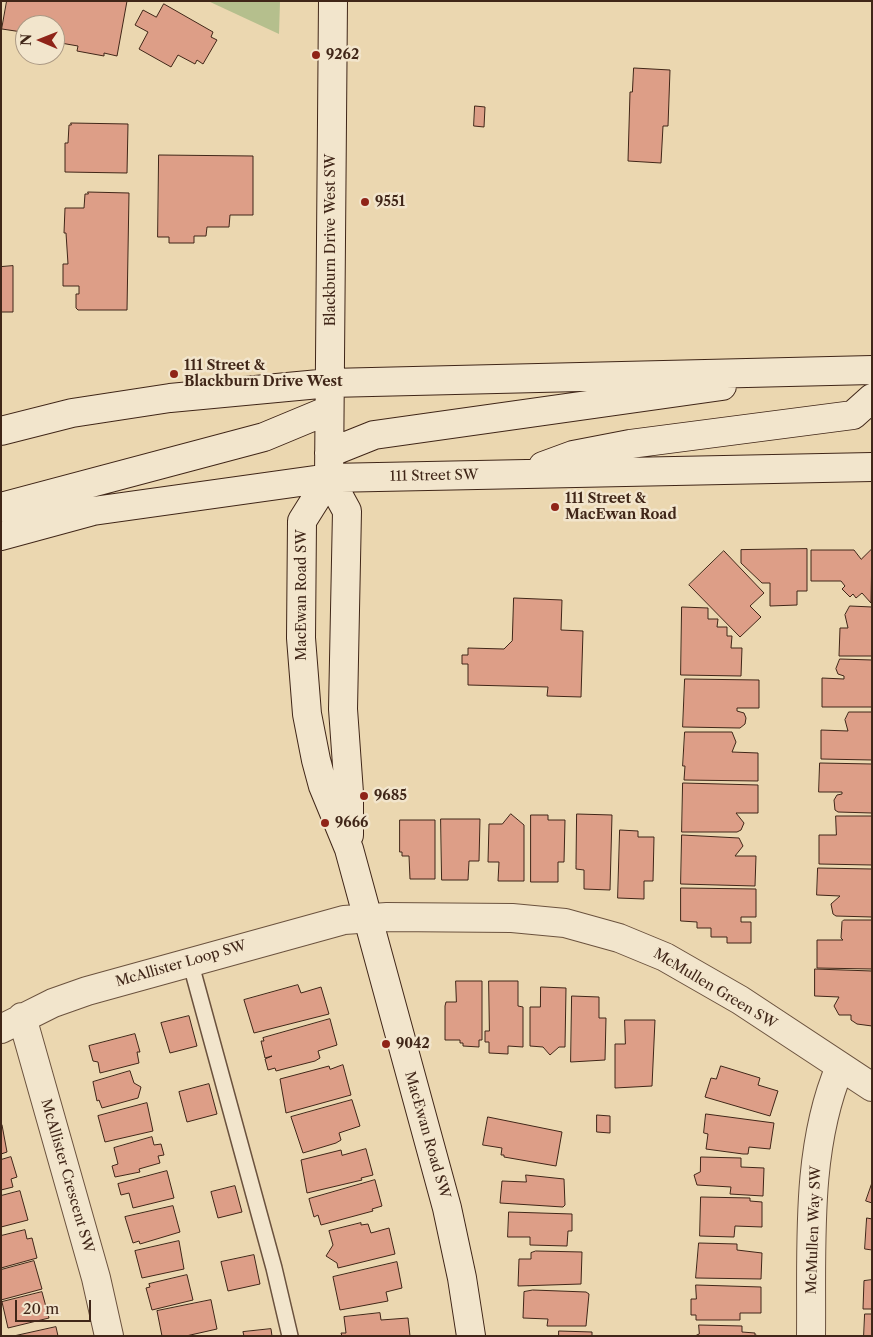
<!DOCTYPE html>
<html>
<head>
<meta charset="utf-8">
<style>
	body { margin:0 }
	#map { position:relative; width:873px; height:1337px; overflow:hidden; background:#ebd7b0; font-family:"Libre Caslon Text",serif }
	canvas { display:block }
	.frame { position:absolute; inset:0; border:2px solid #402618; pointer-events:none }
	.north { position:absolute; left:15px; top:15px; width:50px; height:50px; box-sizing:border-box; background:#f2e5cc; border:1px solid #ab9984; border-radius:50%; rotate:271deg; font-size:14px; font-weight:700; line-height:20px; text-align:center; color:#402618 }
	.north::after { content:''; display:block; margin:auto; width:18px; height:22px; background:#8f2418; clip-path:polygon(50% 0,100% 100%,50% 72%,0 100%) }
	.scale { position:absolute; left:15px; top:1300px; width:76px; height:22px; box-sizing:border-box; border:2px solid #402618; border-top:0; padding-left:6px; font-size:15px; line-height:18px; white-space:nowrap; color:#402618; -webkit-text-stroke:4px #f2e5cc; paint-order:stroke }
</style>
</head>
<body>
<div id="map">
<canvas width="873" height="1337"></canvas>
<div class="frame"></div>
<div class="north">N</div>
<div class="scale">20 m</div>
</div>
<script>
const g = document.querySelector('canvas').getContext('2d');
g.lineJoin = 'round';
function fillPath(path, color) { g.fillStyle = color; g.fill(path, 'evenodd'); }
function stroke(path, color, width, dash) { g.strokeStyle = color; g.lineWidth = width; g.lineCap = dash ? 'butt' : 'round'; g.setLineDash(dash || []); g.stroke(path); }
function drawText(font, color, halo, rows, align = 'center') {
  g.font = font + ' "Libre Caslon Text",serif'; g.lineWidth = 5; g.setLineDash([]); g.textBaseline = 'middle'; g.strokeStyle = halo; g.fillStyle = color; for (const [text, x, y, turn = 0] of rows) {
    g.save(); g.translate(x, y); g.rotate((+turn || 0) * Math.PI / 180); g.textAlign = isNaN(turn) ? turn : align; if (halo) g.strokeText(text, 0, 0); g.fillText(text, 0, 0); g.restore();
  }
}
const green = new Path2D(`
	M208 1H280L279 34Z`);
const building = new Path2D(`
	M7 1H127L117 56 104 53V56L77 51 78 46 55 42V25H25V38H21L22 32 2 29Z
	M164 4 213 32 211 37 217 40 203 64 197 60 195 64 178 55 171 67 139 49 148 32 135 25 143 10 156 17Z
	M634 68 670 70 668 126H663L661 163 628 161 630 92H632Z
	M475 106 485 107 484 127 474 126Z
	M71 123 128 124 127 173 65 172V143H68L69 125H71Z
	M159 155 253 156V215H230L229 227H207L206 236H194V243H169V237H158Z
	M88 192 129 193 127 310H78L76 308V294H79V286H63V264H68L66 233H64L65 208H84L85 194H88Z
	M13 266V312H1V267Z
	M807 549V591H797V605L770 606V583H762L741 563V550Z
	M872 549 871 603 862 593 856 598 853 594 850 597 842 589 845 586 841 581H811V550H854L861 559Z
	M724 551 764 593 750 606 761 617 740 637 689 585Z
	M514 598 562 600 561 630 583 631 581 697 547 696 548 687 468 685V664H462V655H468V648L504 649 512 641Z
	M850 606 872 607V656H839L840 628H848L845 615Z
	M682 607 708 608V619H718L717 627H727V636H732L731 648H742L741 676 681 675Z
	M840 659 872 660V707H822V678L844 679V676L838 674 836 669Z
	M685 679 759 680V708H737V711L744 713 746 718 745 724 740 728 683 727Z
	M849 712H872V760L821 759V730L848 731 845 720Z
	M685 732H732L736 742 732 752 758 753V781L684 780 685 766H683Z
	M820 763 872 764V813L838 812 835 810 834 800 837 795 842 794V792H819Z
	M683 783 758 785V813H736L744 823 741 830 737 832H682Z
	M511 814 524 825V881H498L499 862H488L489 824H502Z
	M577 814 612 815 610 890 584 889V870L576 869V865Z
	M531 815H548V820H565L564 862H558V882H531Z
	M836 816H872V865L819 864V835H836Z
	M441 819H480L479 861H469L468 880H442Z
	M400 820H435V879H410L409 856H402V852H400Z
	M620 830 638 831V837H654L653 881H644V899L618 898Z
	M682 835 739 838 743 846 735 856H756L755 886 681 884Z
	M818 868 872 869V917L836 916 833 914 831 904 840 896 817 895Z
	M681 888 756 889V917H741V922H751V943H727V937H711V928H697V922L681 921Z
	M844 920H872V969L817 968V940H843L841 938 842 922Z
	M815 969 872 971V1026L857 1024 851 1020V1015H839L834 1006 839 997 815 996Z
	M456 981H482V1040H479V1047L463 1046V1043H460V1040H445V1006L446 1002H456Z
	M489 981H518V1006L523 1007V1047L508 1046V1054L489 1053V1042H485V1031H489Z
	M298 985 301 993 321 987 329 1014 254 1033 244 1000Z
	M541 987 566 988 565 1047H559L550 1055 543 1047 530 1046V1007H540Z
	M572 996 599 997V1018H606L605 1060 571 1062Z
	M189 1016 197 1046 170 1053 161 1023Z
	M330 1019 337 1045 318 1051 320 1058 315 1061 276 1071 275 1068 268 1070 265 1059 272 1056 265 1058 261 1041H264L263 1038Z
	M625 1020H655L652 1086 615 1088V1044H625Z
	M135 1034 140 1052H137L139 1063 100 1073 98 1062 93 1061 89 1046Z
	M343 1065 351 1095 286 1113 280 1079 329 1066 330 1069Z
	M721 1066 760 1078 758 1085 778 1091 770 1116 705 1097 711 1078 716 1079Z
	M130 1071 134 1083 141 1087 138 1098 102 1108 99 1100 97 1101 93 1082Z
	M209 1084 217 1114 187 1122 179 1092Z
	M352 1100 360 1126 339 1133 341 1140 336 1143 303 1153 291 1117Z
	M147 1103 153 1131 105 1142 98 1116Z
	M706 1114 774 1123 770 1149 749 1147 748 1154H743L706 1149 708 1134 704 1133Z
	M597 1115 610 1116V1133L597 1132Z
	M488 1117 562 1132 556 1166 504 1157V1155H501L502 1148 483 1145Z
	M2 1125 7 1152 1 1154V1125Z
	M152 1137 154 1145 161 1144 164 1155 158 1156 160 1163 139 1169 140 1172 115 1177 112 1166 118 1164 114 1148Z
	M366 1149 373 1175 361 1178 362 1180 307 1193 301 1160 341 1150 342 1155Z
	M11 1157 17 1177 11 1179 13 1187 1 1190V1160Z
	M701 1157 741 1158V1167L764 1168 763 1196 730 1194 731 1187 697 1185 694 1175 700 1172Z
	M167 1171 174 1198 133 1208 129 1193 121 1195 118 1184Z
	M526 1175 564 1179 565 1205 563 1207 500 1203 502 1181 526 1182Z
	M375 1180 382 1206 372 1209 373 1211 321 1225 318 1215 314 1217 309 1199Z
	M872 1183V1203L866 1201Z
	M235 1186 242 1212 218 1218 211 1192Z
	M20 1191 28 1220 1 1227V1196Z
	M701 1197 750 1198V1201L762 1202V1227L735 1226 734 1237 700 1236Z
	M173 1206 180 1232 140 1244 139 1241 133 1243 125 1217Z
	M509 1212 572 1214V1231H568L567 1246 530 1245V1237H508Z
	M867 1218 872 1219V1250L865 1249Z
	M361 1223V1225L368 1224 371 1233 389 1228 395 1254 338 1268 337 1263 326 1256 333 1245 329 1231Z
	M25 1230 27 1239 32 1238 37 1258 1 1268V1236Z
	M179 1241 184 1269 142 1278 135 1251Z
	M699 1243 737 1244V1250L762 1253 761 1279 696 1278Z
	M536 1251 582 1252 581 1284 518 1286 519 1259H531V1253Z
	M254 1255 260 1284 228 1291 221 1262Z
	M34 1261 42 1289 1 1300V1270Z
	M397 1262 402 1288 386 1292 388 1301 340 1310 333 1277Z
	M187 1275 193 1300 152 1310 146 1288 150 1287 149 1284Z
	M872 1280V1309H863L864 1281Z
	M696 1285 761 1287V1313H740V1320H696V1315H691V1299H696Z
	M533 1290 586 1292 589 1294 586 1326H547L548 1319 523 1318 524 1292Z
	M42 1292 49 1318 8 1328 2 1302Z
	M211 1300 217 1329 186 1336H162L157 1311Z
	M380 1313 381 1320 408 1318 410 1336H342L341 1333H346L344 1317Z
	M865 1314H872V1336H864Z
	M699 1325 742 1326V1332L755 1333V1335L760 1336H695L699 1334Z
	M56 1327 58 1336H14Z
	M271 1329 272 1336H244L243 1332Z
	M559 1331 592 1332V1336H559Z`);
const lane = new Path2D(`
	M190 961 274 1268 290 1336`);
const street = new Path2D(`
	M22 1017 96 1278 109 1336
	M1 1029 53 1003 87 991 344 920 387 917 512 918 565 923 619 938 665 957 740 1000 872 1087
	M811 1336C812 1249 805 1149 840 1067`);
const secondary = new Path2D(`
	M333 1 329 478 347 511 343 709 349 793V835
	M1 431 72 413 170 398 330 383 872 370
	M329 453 374 435 722 386
	M543 466 573 455 630 444 853 415 872 398
	M329 478 302 521 301 638 307 714 316 760 323 786 349 849 447 1208 462 1278 471 1336
	M1 507 264 437 329 410
	M1 536 93 511 329 478 872 467`);
const markers = [
	[316,55,5,"#8f2418"],
	[365,202,5,"#8f2418"],
	[174,374,5,"#8f2418"],
	[555,507,5,"#8f2418"],
	[364,796,5,"#8f2418"],
	[325,823,5,"#8f2418"],
	[386,1044,5,"#8f2418"]
];
const poiNames = [
	["9262",326,55],
	["9551",375,202],
	["111 Street &",184,366],
	["Blackburn Drive West",184,382],
	["111 Street &",565,499],
	["MacEwan Road",565,515],
	["9685",374,796],
	["9666",335,823],
	["9042",396,1044]
];
const streetNames = [
	["Blackburn Drive West SW",331,240,-90],
	["111 Street SW",434,476,-1],
	["MacEwan Road SW",302,595,-90],
	["McAllister Loop SW",181,964,-16],
	["McMullen Green SW",715,989,31],
	["MacEwan Road SW",427,1135,74],
	["McAllister Crescent SW",67,1176,74],
	["McMullen Way SW",814,1230,-88]
];
fillPath(green, '#b5bf8d');
fillPath(building, '#dd9e87');
stroke(building, '#402618', 1);
stroke(lane, '#6b523e', 18);
stroke(street, '#6b523e', 30);
stroke(secondary, '#402618', 30);
stroke(lane, '#f2e5cc', 15);
stroke(street, '#f2e5cc', 28);
stroke(secondary, '#f2e5cc', 28);
for (const [x, y, r, color] of markers) { const dot = new Path2D(); dot.arc(x, y, r, 0, 2 * Math.PI); g.fillStyle = color; g.fill(dot); stroke(dot, '#f2e5cc', 2); }
drawText('bold 14px', '#402618', '#f2e5cc', poiNames, 'left');
drawText('14px', '#402618', '#f2e5cc', streetNames);
</script>
</body>
</html>
